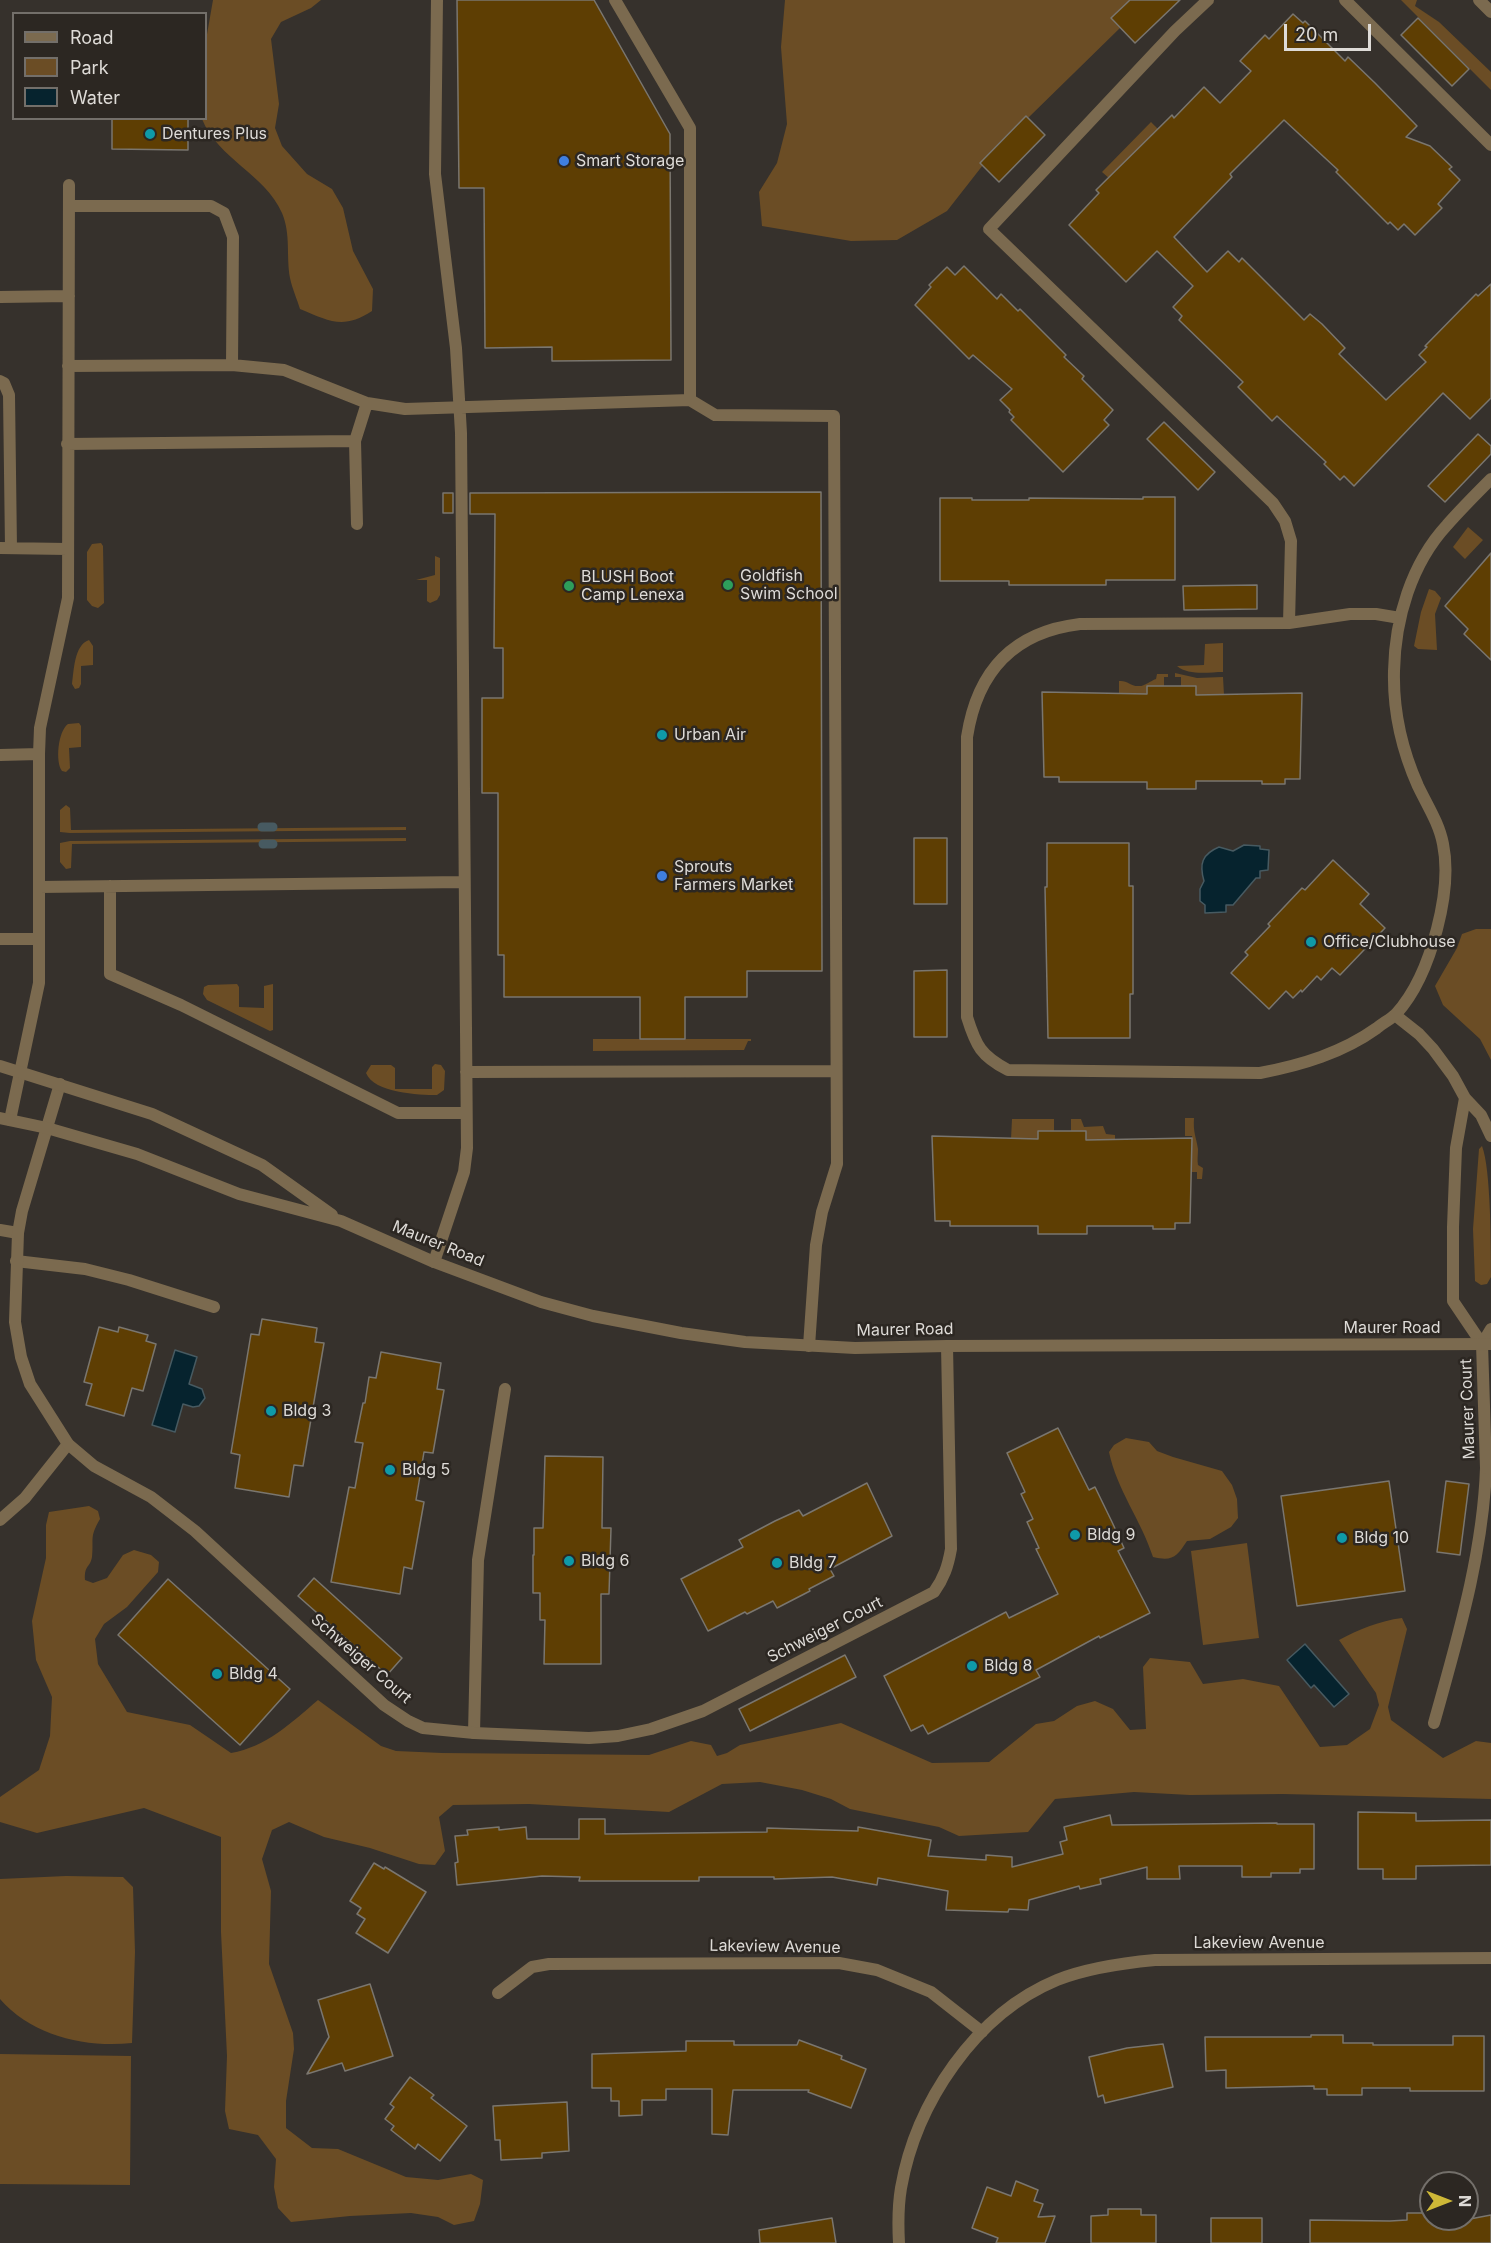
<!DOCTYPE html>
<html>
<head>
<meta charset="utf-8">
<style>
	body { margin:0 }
	#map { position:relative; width:1491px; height:2243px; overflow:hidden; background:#36312c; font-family:Inter,sans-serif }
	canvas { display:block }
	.legend { position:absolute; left:12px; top:12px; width:195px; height:108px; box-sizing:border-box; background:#2c2722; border:2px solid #736f6a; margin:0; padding:8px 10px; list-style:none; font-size:18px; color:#dedbd7 }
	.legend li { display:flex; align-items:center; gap:12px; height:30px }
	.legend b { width:30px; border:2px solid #736f6a }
	.north { position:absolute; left:1419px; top:2171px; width:60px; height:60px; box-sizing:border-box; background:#2c2722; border:2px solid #736f6a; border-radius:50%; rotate:90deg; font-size:16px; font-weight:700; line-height:24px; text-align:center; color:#dedbd7 }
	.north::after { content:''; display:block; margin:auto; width:21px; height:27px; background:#ceb837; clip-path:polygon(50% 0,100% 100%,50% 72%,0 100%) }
	.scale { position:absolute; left:1284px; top:24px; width:87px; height:27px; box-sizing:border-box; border:3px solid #dedbd7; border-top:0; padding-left:8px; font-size:18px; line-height:21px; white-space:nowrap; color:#dedbd7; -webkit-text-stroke:4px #2c2722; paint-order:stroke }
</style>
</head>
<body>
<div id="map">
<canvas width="1491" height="2243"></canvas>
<ul class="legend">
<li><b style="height:8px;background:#7b6a4f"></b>Road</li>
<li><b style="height:16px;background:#6b4d25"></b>Park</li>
<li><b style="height:16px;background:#06232e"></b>Water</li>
</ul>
<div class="north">N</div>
<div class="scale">20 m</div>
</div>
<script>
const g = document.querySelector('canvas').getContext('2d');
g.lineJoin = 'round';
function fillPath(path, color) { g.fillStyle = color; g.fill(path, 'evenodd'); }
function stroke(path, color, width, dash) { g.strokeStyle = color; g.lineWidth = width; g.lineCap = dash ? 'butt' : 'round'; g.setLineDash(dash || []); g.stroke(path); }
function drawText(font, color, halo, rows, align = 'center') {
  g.font = font + ' Inter,sans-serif'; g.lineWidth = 5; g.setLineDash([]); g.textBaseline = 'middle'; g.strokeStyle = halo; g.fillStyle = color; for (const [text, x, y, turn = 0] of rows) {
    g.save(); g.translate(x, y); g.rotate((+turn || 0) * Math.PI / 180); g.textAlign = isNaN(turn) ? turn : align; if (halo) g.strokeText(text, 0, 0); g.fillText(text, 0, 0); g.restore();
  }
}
const green = new Path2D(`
	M213 0H321L311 8 281 22 271 39 279 104 275 128 282 146 307 174 332 189 343 208 353 251 373 289 372 311C343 330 329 321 300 309 297 299 292 288 290 278 286 256 291 234 282 213 265 174 218 159 202 119L206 118V40Z
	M785 0H1130L1111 18 1120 28 1028 118 1026 116 980 163 983 165 947 211 897 240 851 241 762 226 759 192 777 163 787 124 781 47Z
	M1401 0H1417L1415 6 1439 22 1491 72V90Z
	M1151 122 1158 129 1110 179 1102 172Z
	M1468 527 1483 540 1465 559 1453 547Z
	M101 543 103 546 104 603 98 608 92 606 87 600V552L92 544Z
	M435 556 440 558V595L437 600 430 603 427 601V580H416L435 575Z
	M1429 589 1435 591 1441 598 1435 614 1437 650 1418 649 1414 646 1421 612Z
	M89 640 93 646V665L81 666V684L79 688 75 689 72 684C74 671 74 645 89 640Z
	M1223 643V672C1209 672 1189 676 1177 666L1204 665 1205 644Z
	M1175 673 1197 678 1223 677 1224 695 1196 696 1181 686V677H1175Z
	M1157 674H1168V677H1164V686L1147 695 1119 694V681C1127 680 1130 686 1138 686 1144 687 1150 681 1156 679Z
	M79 723 81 726V747L69 748 70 768 66 772 62 771C55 762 58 731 68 724Z
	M66 805 70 808 71 830 406 827V830L70 833 60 832V810Z
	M406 838V841L72 844 71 868 66 869 60 862V843L70 841Z
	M1476 929H1491V1060L1480 1039 1443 1005 1435 986 1457 948 1462 934Z
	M237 984 239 987V1007L264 1008V986L273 984V1030L270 1031 207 1000 203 994 204 987 208 985Z
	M593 1039H751V1041H748L744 1050H741L593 1051Z
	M435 1064 441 1065 445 1071 444 1090 437 1095C419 1095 374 1093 366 1073L371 1065H391L395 1068V1089H432V1067Z
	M1185 1118H1194C1193 1133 1196 1136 1198 1149 1198 1155 1197 1160 1198 1165L1203 1168 1202 1179H1197V1172H1190V1149L1192 1148V1136H1185Z
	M1012 1119H1054V1131H1038V1140L1011 1139Z
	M1071 1119H1081L1084 1127 1103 1126 1106 1134 1115 1135V1140H1086V1131H1071Z
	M1482 1146C1491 1169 1491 1247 1491 1277L1487 1284 1481 1285 1475 1281 1473 1229 1479 1149Z
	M1126 1438 1149 1442 1157 1451 1173 1457 1222 1471 1232 1485 1237 1499 1238 1518 1231 1527 1210 1539 1187 1541C1177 1556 1173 1562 1153 1557 1141 1520 1117 1490 1109 1452L1114 1445Z
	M89 1506 98 1511 100 1519C89 1538 94 1538 92 1557 90 1568 84 1565 85 1580L93 1583 107 1578 123 1555 134 1550 151 1555 159 1562 158 1572 127 1607 104 1624 95 1639 98 1664 127 1712 190 1725 231 1753C266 1747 291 1723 318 1700L381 1746 396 1751 442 1753 649 1755 691 1741 711 1745 717 1756 727 1753 740 1745 841 1723 932 1763 989 1762 1036 1724 1054 1721 1077 1706 1095 1701 1113 1709 1130 1730 1146 1729 1143 1667 1150 1658 1190 1662 1203 1684 1243 1679 1279 1686 1320 1747 1347 1745 1370 1729 1379 1705 1376 1693 1339 1640C1360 1629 1379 1621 1402 1618L1407 1629 1388 1707 1391 1720 1443 1758 1476 1741 1491 1743V1799L1283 1794 1190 1795 1134 1792 1055 1799 1028 1832 959 1836 939 1827 850 1809 831 1799 802 1790 760 1782 722 1784 669 1812 529 1804 453 1805 439 1817 445 1851 435 1865 419 1864 370 1848 324 1837 289 1822 272 1830 262 1859 271 1891 269 1964 293 2033 294 2049 286 2101V2128L312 2148 338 2149 406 2177 438 2180 471 2174 483 2180 480 2204 474 2221 454 2225 438 2217 411 2213 350 2216 291 2222 278 2208 274 2187 276 2159 258 2135 229 2129 225 2111 227 2056 221 1932V1837L144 1808 37 1833 0 1822V1797L39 1770 50 1736 52 1697 36 1660 32 1621 46 1558V1525L49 1512Z
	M1247 1543 1259 1638 1203 1645 1191 1551Z
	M66 1876 123 1877 133 1887 135 1952 132 2043C86 2048 32 2036 0 1999V1879Z
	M0 2054 131 2056 130 2185 0 2184Z`);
const water = new Path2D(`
	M1244 845 1260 846V849L1269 850 1268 870 1260 871V878H1256L1233 905H1226V912L1205 913V905L1200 901V889L1204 881C1199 864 1202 854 1219 847L1233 851Z
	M175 1350 197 1357 189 1384 202 1389 205 1398 199 1406 193 1407 183 1404 175 1432 152 1425Z
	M1305 1644 1349 1694 1334 1707 1314 1685 1311 1688 1287 1660Z`);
const stream = new Path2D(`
	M262 827H273
	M263 844H273`);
const building = new Path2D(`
	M457 0H594L670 134 671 360 552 361V347L485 348 484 188H459Z
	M1130 0H1180L1135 43 1111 18Z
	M1293 14 1303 23 1305 21 1345 61 1348 57 1375 83 1417 126 1406 137 1430 146 1452 167 1449 169 1460 180 1438 204 1442 208 1415 235 1404 224 1398 230 1390 222 1388 224 1336 172 1338 170 1284 120 1230 174 1232 177 1174 237 1207 272 1228 251 1239 262 1242 258 1304 320 1310 314 1322 324 1345 348 1339 354 1386 400 1426 362 1419 355 1427 347 1425 346 1476 294 1478 296 1491 284V398L1470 419 1443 393 1354 486 1344 476 1340 480 1324 464 1326 462 1277 416 1272 421 1238 387 1243 382 1179 320 1182 316 1173 307 1193 286 1157 251 1126 282 1069 225 1099 193 1096 190 1172 115 1174 118 1204 87 1220 103 1251 71 1240 61 1265 35 1269 39Z
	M1418 18 1469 69 1452 86 1401 35Z
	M1026 116 1045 135 999 182 980 163Z
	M112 118H188V150L112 149Z
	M964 266 997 299 1001 294 1018 311 1020 309 1066 355 1064 357 1084 376 1082 379 1113 410 1104 420 1109 425 1063 472 1011 420 1014 417 1009 412 1010 410 1000 400 1012 389 973 355 969 359 915 305 931 287 929 285 947 267 955 275Z
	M1164 422 1215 472 1198 490 1147 439Z
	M1478 434 1491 446V454L1445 502 1428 486Z
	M821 492 822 971H747V997H685V1039H640V997H504V955H498V793H482V698H503V648H494L495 514H470V493Z
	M443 493H453V513H443Z
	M1143 497H1175V580H1106V585H1009V581H940V498H972V500H1029V498L1143 499Z
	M1491 553V660L1464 634 1468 629 1445 606Z
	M1257 585V609L1184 610 1183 586Z
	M1147 686H1196V695L1302 693 1300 779H1285V784H1262V781H1196V789H1147V782H1059V777H1044L1042 692 1147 694Z
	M914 838H947V904H914Z
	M1047 843H1129V886H1133V994H1130V1038H1048L1045 887H1047Z
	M1333 860 1369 894 1360 904 1385 928 1340 975 1332 968 1321 980 1317 976 1302 992 1301 990 1293 998 1286 991 1269 1009 1231 973 1248 955 1245 952 1270 926 1268 924 1302 888 1305 890Z
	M947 970V1037H914V971Z
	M1038 1131H1086V1140L1192 1138 1190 1223H1175V1229H1153V1226H1087V1234H1038V1226H950V1221H935L932 1136 1038 1139Z
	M262 1319 317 1328 315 1342 324 1343 303 1466 294 1465 289 1497 235 1488 240 1455 231 1453 251 1334 259 1335Z
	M99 1327 118 1332 119 1327 148 1335 146 1341 156 1344 143 1391 132 1388 124 1416 86 1405 92 1384 84 1382Z
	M381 1352 441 1363 437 1389 444 1390 433 1453 424 1452 416 1500 424 1502 412 1569 404 1567 400 1594 331 1582 349 1487 355 1488 363 1443 355 1442 363 1403H365L369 1377 376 1378Z
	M1058 1428 1089 1490 1095 1487 1112 1522 1124 1548 1118 1551 1150 1613 1100 1638 1099 1636 1036 1670 1040 1677 928 1734 923 1725 911 1731 884 1676 1006 1612 1009 1618 1058 1594 1036 1549 1039 1548 1027 1522 1033 1519 1021 1494 1025 1492 1007 1453Z
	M545 1456 603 1457 602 1528H611L609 1594H601V1664H544L545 1620H540V1593H533V1555H534V1528H543Z
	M1389 1481 1405 1591 1297 1606 1281 1496Z
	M1446 1481 1469 1484 1460 1555 1437 1552Z
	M867 1483 892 1536 830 1569 834 1576 809 1589 810 1591 777 1608 773 1601 747 1614 745 1612 708 1631 681 1579 743 1547 739 1540 775 1521 799 1510 803 1516Z
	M314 1578 402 1658 387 1675 298 1596Z
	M168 1579 290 1689 240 1745 118 1635Z
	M845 1655 856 1677 750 1731 739 1709Z
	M1358 1812 1416 1813V1821L1491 1820V1865L1416 1866V1879H1383V1869H1358Z
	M1110 1815 1112 1825 1277 1823V1824H1314V1869H1300V1873H1271V1877H1242V1866H1179L1180 1879H1147V1867L1100 1879 1101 1884 1080 1889 1079 1886 1029 1900 1028 1910 1009 1909 1008 1912 946 1910 948 1891 878 1878 877 1885 832 1877 774 1879V1877H699V1881H579L580 1877 542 1876 457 1885 455 1863 458 1862 455 1836 468 1835 467 1830 499 1827V1830L526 1827 527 1839H579V1819H605V1834L767 1832V1828L858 1831V1827L931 1840 928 1856 986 1860V1855L1012 1857V1867L1063 1854 1060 1842 1067 1840 1064 1827Z
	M374 1863 384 1869 385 1867 426 1892 388 1953 356 1933 365 1919 357 1914 361 1908 350 1901Z
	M370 1984 393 2056 345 2071 342 2063 307 2074 329 2037 318 2000Z
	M1311 2035H1343V2043H1373V2045H1453V2036H1484V2091H1410V2088H1362V2095H1327V2089H1314V2086L1226 2088V2070L1206 2071 1205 2037H1311Z
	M799 2040 842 2056 841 2059 866 2069 851 2108 808 2092 809 2090H733L728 2135 712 2134V2089H666V2100H642V2115L619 2116V2101H611V2088H592V2054L686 2051V2041H734V2045H797Z
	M1163 2044 1173 2087 1105 2103 1103 2095 1098 2097 1089 2057 1127 2048Z
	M410 2077 434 2095 431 2098 467 2126 440 2161 418 2144 415 2149 391 2130 394 2126 385 2119 394 2107 390 2104Z
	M567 2102 569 2151 542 2153V2158L501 2160 500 2140H495L493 2106Z
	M1016 2181 1038 2190 1034 2201 1043 2204 1038 2217 1055 2216 1045 2243H996L998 2238 972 2228 987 2187 1011 2196Z
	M1108 2209H1141V2215H1156V2243H1091V2216L1108 2215Z
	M1407 2213H1431V2219H1470L1491 2215V2243H1310V2220L1390 2221 1407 2220Z
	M832 2218 836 2243H760L759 2230Z
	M1211 2218H1262V2243H1211Z`);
const service = new Path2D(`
	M615 0 690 128V400
	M1208 0 1175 31 989 229 1273 503 1285 521 1291 541 1289 623
	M1345 0 1491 145
	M1479 0 1491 12
	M0 297 69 296
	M232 365 284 370 367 403 405 409 690 400 715 415 834 416 837 1164 822 1212 816 1245 809 1346
	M68 366 232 365 233 237 224 213 211 206H69
	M0 381 4 383 9 395 11 548
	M355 441 367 403
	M67 444 355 441 357 524
	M0 548 67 549
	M1400 618 1376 614H1350L1289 623 1080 624C1013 632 977 672 967 737V1017C976 1046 981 1056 1008 1070L1260 1073C1302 1065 1342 1053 1377 1028 1383 1023 1391 1019 1396 1014 1417 991 1429 960 1437 929 1444 902 1449 873 1443 844 1439 823 1427 805 1418 786 1402 750 1393 711 1394 671 1395 619 1411 564 1447 525 1461 509 1476 494 1491 479
	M0 755 39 754
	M110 886V974L181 1005 398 1113H466
	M39 887 464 882
	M0 939H39
	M1395 1015 1419 1034 1433 1049 1453 1076 1465 1098 1481 1115 1491 1136
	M466 1072 836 1071
	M1465 1098 1456 1148 1453 1227V1301L1482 1344 1491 1329
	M10 1120 39 983V754L40 728 68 598 69 185
	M0 1230 18 1233
	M16 1261 85 1269 129 1280 214 1307
	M434 1262 464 1172 467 1148 461 433 456 348 435 174 437 0
	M0 1520 25 1498 68 1444
	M1434 1723C1457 1640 1483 1555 1486 1468
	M474 1733 478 1560 505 1389`);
const minor = new Path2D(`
	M60 1084 22 1211 18 1233 15 1322 21 1357 30 1384 68 1444 94 1466 151 1497 195 1531 384 1705 408 1721 423 1728 474 1733 589 1738 618 1736 651 1729 703 1711 934 1592C944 1578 948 1566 951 1549L947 1346
	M1482 1344 1486 1468H1491
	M498 1993 532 1967 549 1964 839 1963 877 1970 931 1992 982 2032
	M899 2243C898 2225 898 2206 901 2188 916 2103 975 2014 1057 1980 1087 1968 1123 1963 1155 1960L1491 1958`);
const tertiary = new Path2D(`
	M0 1066 152 1114 262 1165 332 1215
	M0 1118 47 1128 137 1154 239 1194 341 1221 434 1262 541 1302 593 1316 681 1333 745 1342 855 1348 947 1346 1491 1344`);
const markers = [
	[150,134,6,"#0f9aa8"],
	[564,161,6,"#3f7fe0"],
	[728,585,6,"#2e9e5b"],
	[569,586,6,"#2e9e5b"],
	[662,735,6,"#0f9aa8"],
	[662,876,6,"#3f7fe0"],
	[1311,942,6,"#0f9aa8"],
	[271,1411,6,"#0f9aa8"],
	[390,1470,6,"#0f9aa8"],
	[1075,1535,6,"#0f9aa8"],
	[1342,1538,6,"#0f9aa8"],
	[569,1561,6,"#0f9aa8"],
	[777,1563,6,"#0f9aa8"],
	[972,1666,6,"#0f9aa8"],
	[217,1674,6,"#0f9aa8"]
];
const poiNames = [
	["Dentures Plus",162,134],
	["Smart Storage",576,161],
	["Goldfish",740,576],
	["Swim School",740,594],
	["BLUSH Boot",581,577],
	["Camp Lenexa",581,595],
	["Urban Air",674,735],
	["Sprouts",674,867],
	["Farmers Market",674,885],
	["Office/Clubhouse",1323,942],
	["Bldg 3",283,1411],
	["Bldg 5",402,1470],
	["Bldg 9",1087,1535],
	["Bldg 10",1354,1538],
	["Bldg 6",581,1561],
	["Bldg 7",789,1563],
	["Bldg 8",984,1666],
	["Bldg 4",229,1674]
];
const streetNames = [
	["Maurer Road",438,1244,22],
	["Maurer Road",1392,1328],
	["Maurer Road",905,1330,-1],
	["Maurer Court",1468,1409,-92],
	["Schweiger Court",825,1630,-27],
	["Schweiger Court",361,1659,41],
	["Lakeview Avenue",1259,1943],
	["Lakeview Avenue",775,1947,1]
];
fillPath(green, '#6b4d25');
fillPath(water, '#06232e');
stroke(water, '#475a61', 1.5);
stroke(stream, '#475a61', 9);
fillPath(building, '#5e3e03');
stroke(building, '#7a766f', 1.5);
stroke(service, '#7b6a4f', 12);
stroke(minor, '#7b6a4f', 12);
stroke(tertiary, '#7b6a4f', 12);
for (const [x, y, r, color] of markers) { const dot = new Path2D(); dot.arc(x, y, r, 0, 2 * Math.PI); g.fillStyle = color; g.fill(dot); stroke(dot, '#2c2722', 2); }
drawText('16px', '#dedbd7', '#2c2722', poiNames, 'left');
drawText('16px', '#dedbd7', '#2c2722', streetNames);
</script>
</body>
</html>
